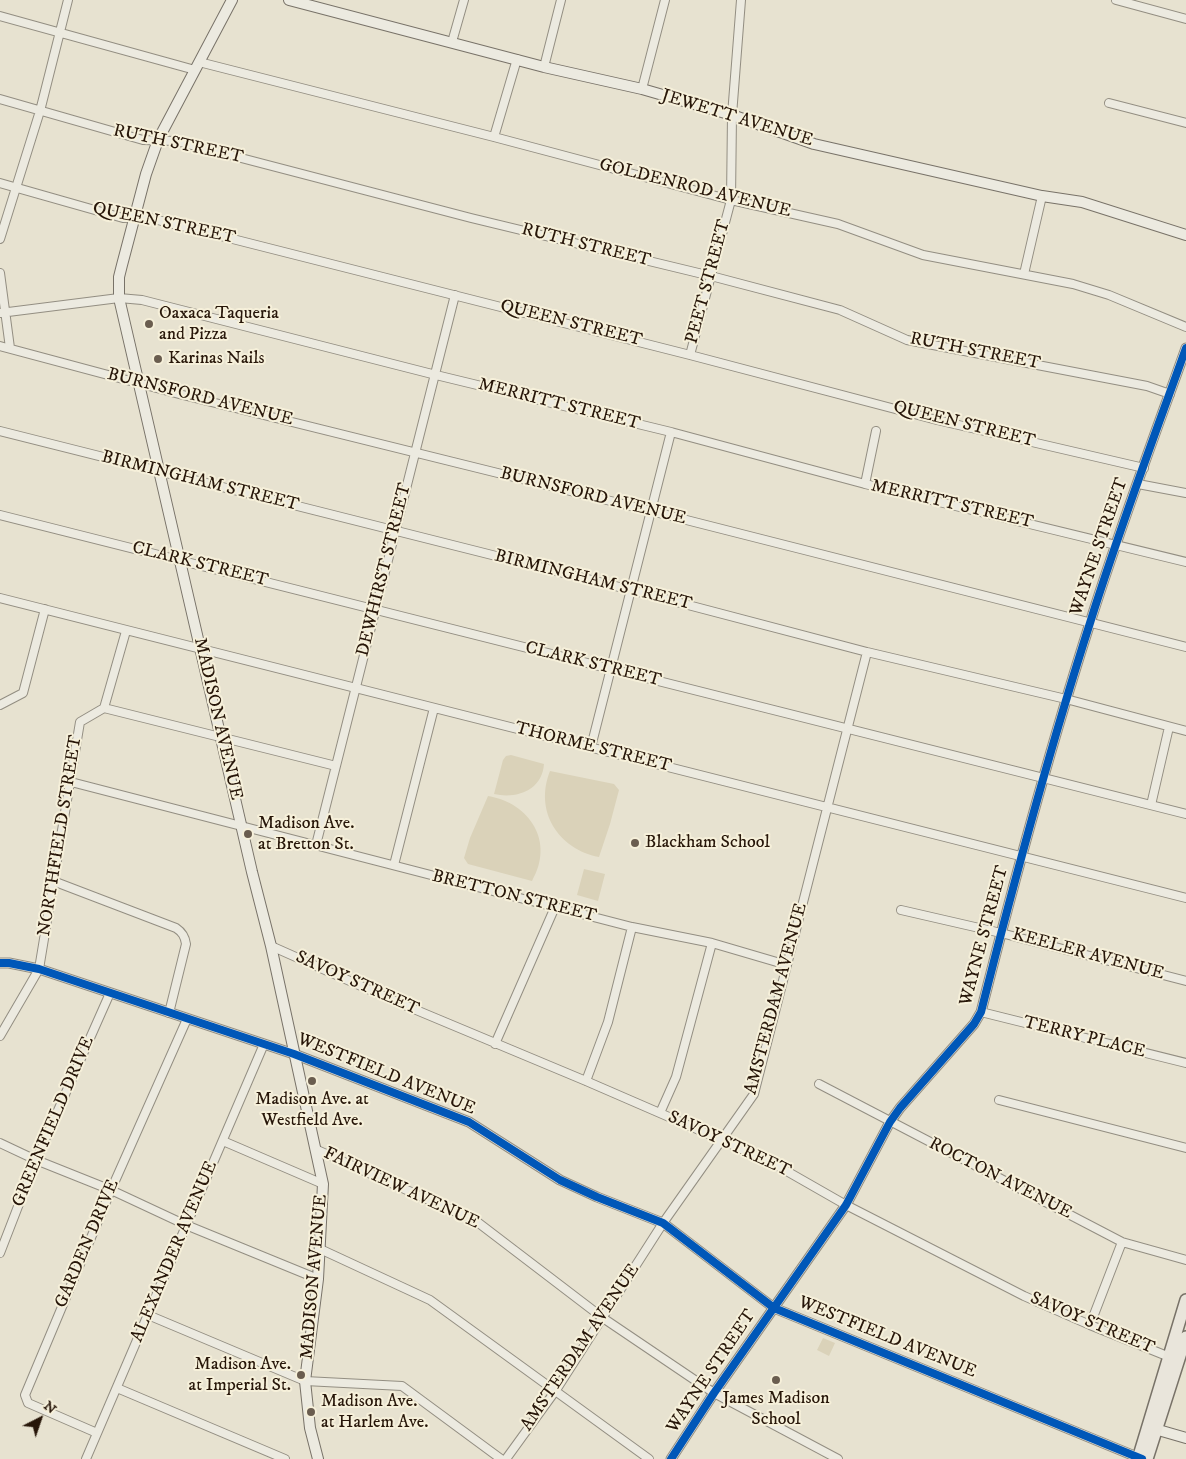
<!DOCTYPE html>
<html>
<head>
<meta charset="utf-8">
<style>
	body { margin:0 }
	#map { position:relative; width:1186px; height:1459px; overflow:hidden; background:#e7e2d0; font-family:"IM FELL DW Pica",serif }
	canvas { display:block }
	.north { position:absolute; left:15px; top:1394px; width:50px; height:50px; -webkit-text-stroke:4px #f6f0da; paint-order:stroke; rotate:41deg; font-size:14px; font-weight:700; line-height:20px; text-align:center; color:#271609 }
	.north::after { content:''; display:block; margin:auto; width:18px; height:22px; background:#271609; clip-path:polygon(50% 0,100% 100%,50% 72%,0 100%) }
</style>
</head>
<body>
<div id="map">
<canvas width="1186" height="1459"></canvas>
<div class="north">N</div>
</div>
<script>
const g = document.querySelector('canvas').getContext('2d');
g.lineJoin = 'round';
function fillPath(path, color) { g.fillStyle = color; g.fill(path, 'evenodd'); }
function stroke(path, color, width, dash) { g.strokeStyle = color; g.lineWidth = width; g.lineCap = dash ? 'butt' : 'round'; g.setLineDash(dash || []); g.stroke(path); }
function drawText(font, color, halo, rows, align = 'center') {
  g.font = font + ' "IM FELL DW Pica",serif'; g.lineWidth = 4; g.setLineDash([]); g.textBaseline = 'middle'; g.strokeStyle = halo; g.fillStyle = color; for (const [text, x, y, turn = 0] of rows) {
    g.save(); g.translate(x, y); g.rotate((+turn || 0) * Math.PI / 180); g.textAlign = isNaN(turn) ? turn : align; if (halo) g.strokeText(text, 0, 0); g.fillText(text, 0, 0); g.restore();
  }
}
const green = new Path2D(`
	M511 755 544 764C542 791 516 799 494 794L503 760 506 756Z
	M550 771 614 784 619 790 610 824 599 857C558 849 534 811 550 771Z
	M488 796C530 803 555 842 532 881L468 864 464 858 470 838Z
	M584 869 605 874 598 901 577 895Z
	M823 1338 835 1343 829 1356 817 1350Z`);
const minor = new Path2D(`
	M1116 0 1186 19
	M0 16 195 70
	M452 42 464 0
	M199 62 494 137 731 200 838 224 923 255 1073 284 1109 295 1186 327
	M544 67 561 0
	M642 89 665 0
	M0 99 143 140 176 141 471 218 711 276 840 310 907 340 1147 386 1170 394
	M1109 103 1186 123
	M494 137 517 59
	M0 183 123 218 146 217 690 355 937 420 1144 468
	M0 239 40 111 68 0
	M0 273 10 348
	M1024 274 1042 196
	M0 313 119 298 142 300 436 375 671 432 865 484 1186 562
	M0 346 179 394 651 511 1186 647
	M690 355 731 200 732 115 741 0
	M0 431 631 590 867 652 1066 699 1186 731
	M865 484 876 431
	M1138 484 1186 493
	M0 515 1186 814
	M0 598 1186 898
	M0 705 23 693 45 609
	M104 708 336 766
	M591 747 671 432
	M71 782 632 927 712 943 787 965
	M1151 805 1169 727
	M316 845 455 295
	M394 865 434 708
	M53 881 176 928C182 932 185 936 186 944L169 1013
	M901 910 1001 933 1186 981
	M271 946 397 1002 586 1081 722 1140 776 1165 846 1205 1024 1296 1090 1325 1172 1358
	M981 1012 1186 1063
	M0 1036 39 969 80 722 104 708 126 631
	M495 1044 555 907
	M586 1081 608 1022 632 927
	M819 1084 1122 1242 1186 1260
	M999 1100 1186 1148
	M660 1113 676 1077 712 943
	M223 1141 323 1184
	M0 1143 36 1160 111 1190 186 1225 318 1279
	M315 1149 476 1221 603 1318 714 1393 838 1459
	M320 1249 430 1300 649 1459
	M0 1253 36 1160 110 993
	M148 1315 305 1381 402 1386 501 1459
	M1090 1325 1122 1242
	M117 1388 285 1459
	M97 1433 28 1403 25 1395 111 1190 187 1019
	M86 1459 264 1044
	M506 1459 556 1390 663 1223 754 1094 867 652`);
const tertiary = new Path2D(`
	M0 963H9L39 969 294 1054 469 1122 560 1180 597 1197 663 1223 774 1308 1142 1459
	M671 1459 714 1393 846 1205 890 1122 900 1108 974 1024 981 1012C1014 881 1049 751 1090 623 1119 530 1153 440 1186 348`);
const secondary = new Path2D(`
	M232 0 158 140 146 174 122 265 119 277V298L252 872 271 946 323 1184 318 1279 305 1381 310 1428 318 1459
	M289 0 544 67 642 89 732 115 814 144 1042 196 1082 202 1186 235
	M1148 1427 1186 1438`);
const primary = new Path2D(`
	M1138 1459 1186 1300
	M1147 1459 1186 1337`);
const cycleway = new Path2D(`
	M0 963H9L39 969 294 1054 469 1122 560 1180 597 1197 663 1223 774 1308 1142 1459
	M671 1459 714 1393 846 1205 890 1122 900 1108 974 1024 981 1012C1014 881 1049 751 1090 623 1119 530 1153 440 1186 348`);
const markers = [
	[149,324,5,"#6a5d4f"],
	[158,359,5,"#6a5d4f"],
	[248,834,5,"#6a5d4f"],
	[635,843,5,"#6a5d4f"],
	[312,1081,5,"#6a5d4f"],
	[301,1375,5,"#6a5d4f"],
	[776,1380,5,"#6a5d4f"],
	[311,1412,5,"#6a5d4f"]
];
const streetNames = [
	["JEWETT AVENUE",737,119,17],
	["RUTH STREET",178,145,12],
	["GOLDENROD AVENUE",695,189,14],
	["QUEEN STREET",164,224,12],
	["RUTH STREET",586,246,14],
	["PEET STREET",709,282,-75],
	["QUEEN STREET",571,324,14],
	["RUTH STREET",975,352,11],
	["BURNSFORD AVENUE",200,398,14],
	["MERRITT STREET",559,405,14],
	["QUEEN STREET",964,425,14],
	["BIRMINGHAM STREET",200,482,14],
	["BURNSFORD AVENUE",593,497,14],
	["MERRITT STREET",952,505,13],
	["WAYNE STREET",1100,547,-71],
	["CLARK STREET",200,565,14],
	["DEWHIRST STREET",385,570,-76],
	["BIRMINGHAM STREET",593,581,14],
	["CLARK STREET",593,665,14],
	["MADISON AVENUE",217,719,77],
	["THORME STREET",593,748,14],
	["NORTHFIELD STREET",61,836,-81],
	["BRETTON STREET",514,897,14],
	["WAYNE STREET",985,936,-75],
	["KEELER AVENUE",1088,955,15],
	["SAVOY STREET",357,984,24],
	["AMSTERDAM AVENUE",777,999,-75],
	["TERRY PLACE",1084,1038,14],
	["WESTFIELD AVENUE",386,1075,22],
	["GREENFIELD DRIVE",54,1122,-67],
	["SAVOY STREET",729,1145,25],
	["ROCTON AVENUE",1000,1179,27],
	["FAIRVIEW AVENUE",401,1189,25],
	["GARDEN DRIVE",88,1244,-67],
	["ALEXANDER AVENUE",175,1252,-67],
	["MADISON AVENUE",315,1277,-85],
	["SAVOY STREET",1092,1324,23],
	["WESTFIELD AVENUE",887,1338,22],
	["AMSTERDAM AVENUE",581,1348,-56],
	["WAYNE STREET",712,1372,-56]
];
const poiNames = [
	["Oaxaca Taqueria",159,314],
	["and Pizza",159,335],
	["Karinas Nails",168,359],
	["Madison Ave.",258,824],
	["at Bretton St.",258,845],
	["Blackham School",645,843],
	["Madison Ave. at",312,1100,"center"],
	["Westfield Ave.",312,1121,"center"],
	["Madison Ave.",291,1365,"right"],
	["at Imperial St.",291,1386,"right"],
	["James Madison",776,1399,"center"],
	["School",776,1420,"center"],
	["Madison Ave.",321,1402],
	["at Harlem Ave.",321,1423]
];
fillPath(green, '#dad2b9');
stroke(minor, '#938e82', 10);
stroke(tertiary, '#938e82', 11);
stroke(secondary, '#787268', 12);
stroke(primary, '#787268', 14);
stroke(minor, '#eceae0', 8);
stroke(tertiary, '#eceae0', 9);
stroke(secondary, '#eceae0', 10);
stroke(primary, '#e9e5db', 11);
stroke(cycleway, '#0057b8', 8);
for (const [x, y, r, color] of markers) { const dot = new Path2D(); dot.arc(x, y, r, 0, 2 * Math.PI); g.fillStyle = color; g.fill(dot); stroke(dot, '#f6f0da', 2); }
drawText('18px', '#271609', '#f6f0da', streetNames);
drawText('18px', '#271609', '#f6f0da', poiNames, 'left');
</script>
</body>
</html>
